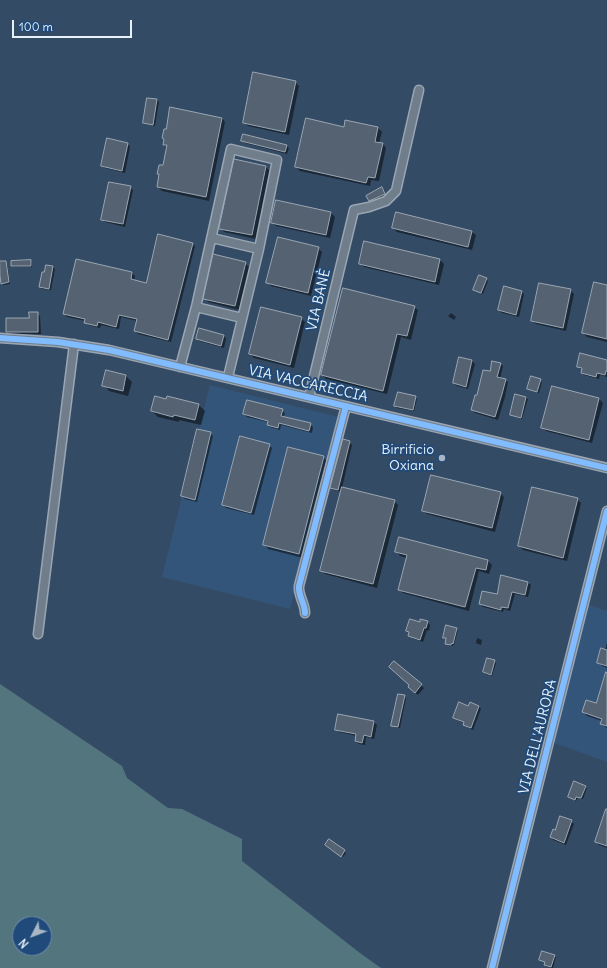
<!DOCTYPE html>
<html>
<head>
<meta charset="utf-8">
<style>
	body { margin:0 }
	#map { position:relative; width:607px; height:968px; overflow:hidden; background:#344b65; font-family:Delius,sans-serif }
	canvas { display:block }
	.north { position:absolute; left:12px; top:916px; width:40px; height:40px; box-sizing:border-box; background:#1f4a7a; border:1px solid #6f8dac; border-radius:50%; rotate:228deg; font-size:11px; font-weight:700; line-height:16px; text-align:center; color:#e8f1f8 }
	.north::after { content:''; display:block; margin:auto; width:14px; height:18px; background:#a9b7c5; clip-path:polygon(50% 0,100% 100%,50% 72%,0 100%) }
	.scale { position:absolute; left:12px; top:20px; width:120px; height:18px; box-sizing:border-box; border:2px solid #e8f1f8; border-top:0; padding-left:5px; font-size:12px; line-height:14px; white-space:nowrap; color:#e8f1f8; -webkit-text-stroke:3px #1f4a7a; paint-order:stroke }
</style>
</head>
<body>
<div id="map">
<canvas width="607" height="968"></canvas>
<div class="north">N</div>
<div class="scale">100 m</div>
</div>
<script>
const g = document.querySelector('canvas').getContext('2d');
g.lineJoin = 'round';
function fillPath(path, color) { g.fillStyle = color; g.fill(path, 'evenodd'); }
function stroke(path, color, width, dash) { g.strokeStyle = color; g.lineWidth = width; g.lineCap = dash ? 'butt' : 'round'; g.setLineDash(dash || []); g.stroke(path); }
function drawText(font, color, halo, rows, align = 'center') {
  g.font = font + ' Delius,sans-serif'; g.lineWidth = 3.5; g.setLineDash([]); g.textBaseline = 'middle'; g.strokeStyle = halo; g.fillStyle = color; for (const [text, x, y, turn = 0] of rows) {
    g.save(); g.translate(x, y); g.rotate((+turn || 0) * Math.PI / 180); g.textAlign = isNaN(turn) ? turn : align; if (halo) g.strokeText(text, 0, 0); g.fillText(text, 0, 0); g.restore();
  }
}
const built = new Path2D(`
	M210 385 338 417 290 609 162 577Z
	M589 605 607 611V762L552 742Z`);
const green = new Path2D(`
	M0 684 122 766 127 778 168 808 182 809 242 839V861L360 953 381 968H0ZM20 924H44V948H20Z`);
const shadow = new Path2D(`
	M295 82 299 86 289 135 248 126 244 122Z
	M148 99 157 100 159 102 155 126 146 124 144 123Z
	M222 118 225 122 209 201 162 191 158 187 160 176 158 174 163 166 167 147 164 144 165 140 163 138Z
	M346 121 378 128 382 132 379 143 383 144 386 148 379 181 371 180 370 186 300 171 296 167 345 128Z
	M242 140 286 145 289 148 287 154 245 143Z
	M128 144 130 147 125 173 105 168 102 166Z
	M235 160 266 167 270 171 256 239 224 232 220 228Z
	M130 187 133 190 125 227 105 222 102 220Z
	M383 190 386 196 372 202 370 201Z
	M331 213 335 217 330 238 276 226 272 222Z
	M393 228 472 232 476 235 472 250 397 232Z
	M365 242 440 260 444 264 439 285 364 267 360 264Z
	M192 244 195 246 171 342 138 334 135 331 137 321 121 317 119 329 101 325 100 328 88 325 85 322 86 321 67 317 64 314 132 273 135 276 134 281 147 284Z
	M318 248 322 252 311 296 271 286 267 282Z
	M30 261 32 262V267H13L12 265Z
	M0 262H5L7 263 10 284 3 285 2 283Z
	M245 263 249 267 239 310 208 302 205 298Z
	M46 266 53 267 55 269 51 290 42 289 40 287Z
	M486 279 488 281 483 294 476 291 474 290Z
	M607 286V342L587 337 583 333Z
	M570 290 574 294 566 331 536 324 532 321Z
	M522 292 524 294 519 317 502 313 499 310Z
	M414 307 418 310 411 340 401 337 387 394 326 379 322 375Z
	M37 313 40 316 41 334H10L7 332 30 319Z
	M451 313 456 317 454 320 448 316Z
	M301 318 305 322 294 368 254 358 250 354Z
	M224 336 226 339 224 348 199 341 197 339Z
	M460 358 472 361 475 364 468 389 457 386 454 383Z
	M607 361V377L600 375 599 379 584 375 582 373 583 370 581 369 578 366Z
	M500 363 503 366 500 379 505 380 508 382 505 397 498 420 475 413 472 410 478 397 491 372Z
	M126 376 132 382 128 396 109 391 104 385Z
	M540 380 542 382 539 393 530 390 529 389Z
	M516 395 526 398 528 399 522 419 513 416 511 415Z
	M415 397 417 399 414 411 397 408 395 406Z
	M599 399 603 403 592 443 546 431 542 427Z
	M199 405 205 411 201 425 179 420V422L158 417 152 411Z
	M282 410 285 413 283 418 310 424 313 427 312 433 281 425 280 430 270 427 268 424V422L247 417 244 414Z
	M210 433 213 436 197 502 185 499 182 496Z
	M349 442 352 445 342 488 394 501 398 505 377 588 325 574 322 570 342 492 334 490 331 487Z
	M269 445 272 448 254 515 226 508 223 505Z
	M323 457 327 461 303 558 268 549 265 545Z
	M500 493 504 497 495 532 427 514 423 510Z
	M577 499 581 503 567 561 523 550 519 546Z
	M400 538 488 561 492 565 489 574 479 571 469 611 403 593 399 589 407 558 400 556 397 552Z
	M502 576 528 583 531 585 528 597 515 594 510 611 504 609 503 612 483 607 480 604 498 596Z
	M428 622 430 625 429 631 427 630 423 642 412 638 409 636V633L407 631 420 623Z
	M456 629 458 630 454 645 453 644V646L448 645 446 643 447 639 444 637Z
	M477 638 482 640 481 645 476 643Z
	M607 643V668L602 666 598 662 605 650Z
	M494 661 496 663 492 676 486 674 484 672Z
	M394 662 424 688 418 695 409 687 411 685Z
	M607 672V728L601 724 602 721 587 716 583 712 596 704Z
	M404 696 406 698 400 728 394 727 392 725Z
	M479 706 481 709 473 730 467 727 464 724V723L457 720 454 717 469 707Z
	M374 722 377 725 374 739 366 737 365 745 359 744 356 741 357 736 339 732 336 729Z
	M585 787 587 788 583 799 578 798 576 801 569 797Z
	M607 815V848L599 845 596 842Z
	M571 821 574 824 566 845 553 840 551 837 555 832Z
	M329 840 346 853 343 857 328 847Z
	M555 956 556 957 553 968 547 967 545 965 546 963 540 960Z`);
const building = new Path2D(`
	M253 72 296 81 285 132 243 123Z
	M147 98 157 99 153 125 143 123Z
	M170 107 222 118 206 197 157 187 159 174H157L159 165H163L167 145H163L164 139 162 138 164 129H166Z
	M306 118 344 127 345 120 378 127 375 142 383 143 375 178 368 177 366 183 295 167Z
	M243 134 287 145 285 152 241 141Z
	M107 138 128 143 122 171 101 166Z
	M234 159 266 166 252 235 219 229Z
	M109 182 131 186 123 224 101 220Z
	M382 187 385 194 369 201 366 196Z
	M276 200 331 212 326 235 271 223Z
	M396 212 472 231 468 247 392 228Z
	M158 234 193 243 168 340 134 331 137 319 119 315 116 327 98 322 97 326 84 323 85 319 63 314 76 259 132 272 131 279 146 283Z
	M278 237 319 247 308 293 266 283Z
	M364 241 440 259 435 282 359 264Z
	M213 254 246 262 235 306 203 299Z
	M31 260V266H11V261Z
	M0 261H6L9 282 1 284 0 276Z
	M46 265 53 266 49 289 39 287 42 272H44Z
	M479 275 487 278 481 293 473 290Z
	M594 282 607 285V339L582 333Z
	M539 283 571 289 563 328 531 321Z
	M504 286 522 291 516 315 498 310Z
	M343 288 415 306 407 336 397 334 383 391 321 375Z
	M261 307 302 317 290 365 249 354Z
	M29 312H38V332H6V318H29Z
	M199 328 224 335 221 346 196 339Z
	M580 353 607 360V371H606L605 375 597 373 596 377 581 373 582 368 577 367Z
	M459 357 472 360 466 387 453 383Z
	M492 361 501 363 497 377 506 379 502 394 495 417 471 410 475 395H477L483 370 490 371Z
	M106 370 126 375 123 391 102 386Z
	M531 376 541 379 537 392 527 389Z
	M552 386 599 398 589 440 541 428Z
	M398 392 416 396 413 410 394 406Z
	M515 394 526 397 521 418 510 415Z
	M155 396 166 399 167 396 199 404 195 420 174 415 173 417 151 411Z
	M247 400 283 409 281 416 311 423 309 431 279 423 278 428 267 425 268 421 243 414Z
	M197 429 211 432 195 500 181 496Z
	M240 436 270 444 251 513 222 505Z
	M343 439 350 441 338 490 330 488Z
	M288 447 324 456 299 554 263 545Z
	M431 475 501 492 492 528 422 511Z
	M342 487 395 500 373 584 320 571Z
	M532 487 578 498 563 558 518 546Z
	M399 537 488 560 486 570 476 568 465 607 398 590 407 555 395 552Z
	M501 575 528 582 525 595 512 592 508 608 501 607V610L479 604 482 591 497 594Z
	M410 619 420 622V619L428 621 426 628H424L420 640 408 636 409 632 406 631Z
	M446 625 457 628 453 644 452 643 451 645 445 644 446 638H443Z
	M601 648 607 650V666L597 663Z
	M487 658 495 660 491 675 483 672Z
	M394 661 422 684 415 693 408 687 409 685 389 667Z
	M606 672 607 673V726L600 724 602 719 582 712 586 700 596 703Z
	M398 694 405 695 398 727 391 726Z
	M459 702 468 706 470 702 479 706 471 728 463 725 464 722 453 718Z
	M338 714 374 721 371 737 364 735 362 743 355 741 356 734 335 730Z
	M574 781 586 786 581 798 576 797 575 800 568 797Z
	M606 809H607V846L595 842Z
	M560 816 572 820 564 843 550 837 553 829 555 830Z
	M329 839 345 850 341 857 325 845Z
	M542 951 555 955 551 967 544 965 545 962 539 960Z`);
const minor = new Path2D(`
	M212 238 259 249
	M196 307 242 318
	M0 338 58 342 109 350 607 468
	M180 367 196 307 231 149 277 160 259 249 228 377
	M309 397 354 210 369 207 386 201 396 191 419 90
	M305 613C305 603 298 596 299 586L346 406
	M38 634 74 344
	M492 968 607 511`);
const cycleway = new Path2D(`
	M0 338 58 342 109 350 607 468
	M305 613C305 603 298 596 299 586L346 406
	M492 968 607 511`);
const markers = [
	[442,458,4,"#a9b7c5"]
];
const streetNames = [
	["VIA BANÈ",319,300,-77],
	["VIA VACCARECCIA",308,384,13],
	["VIA DELL'AURORA",538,737,-76]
];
const poiNames = [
	["Birrificio",434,450],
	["Oxiana",434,466]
];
fillPath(built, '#34557a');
fillPath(green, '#53757e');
fillPath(shadow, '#0007');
fillPath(building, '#546271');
stroke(building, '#9aa6b3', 1);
stroke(minor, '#9aa6b3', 11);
stroke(minor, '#707e8c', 8);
stroke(cycleway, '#80bcff', 6);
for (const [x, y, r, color] of markers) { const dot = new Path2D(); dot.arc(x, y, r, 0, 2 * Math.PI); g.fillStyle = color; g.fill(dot); stroke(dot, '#1f4a7a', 1.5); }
drawText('14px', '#e8f1f8', '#1f4a7a', streetNames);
drawText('14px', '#e8f1f8', '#1f4a7a', poiNames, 'right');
</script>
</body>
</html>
